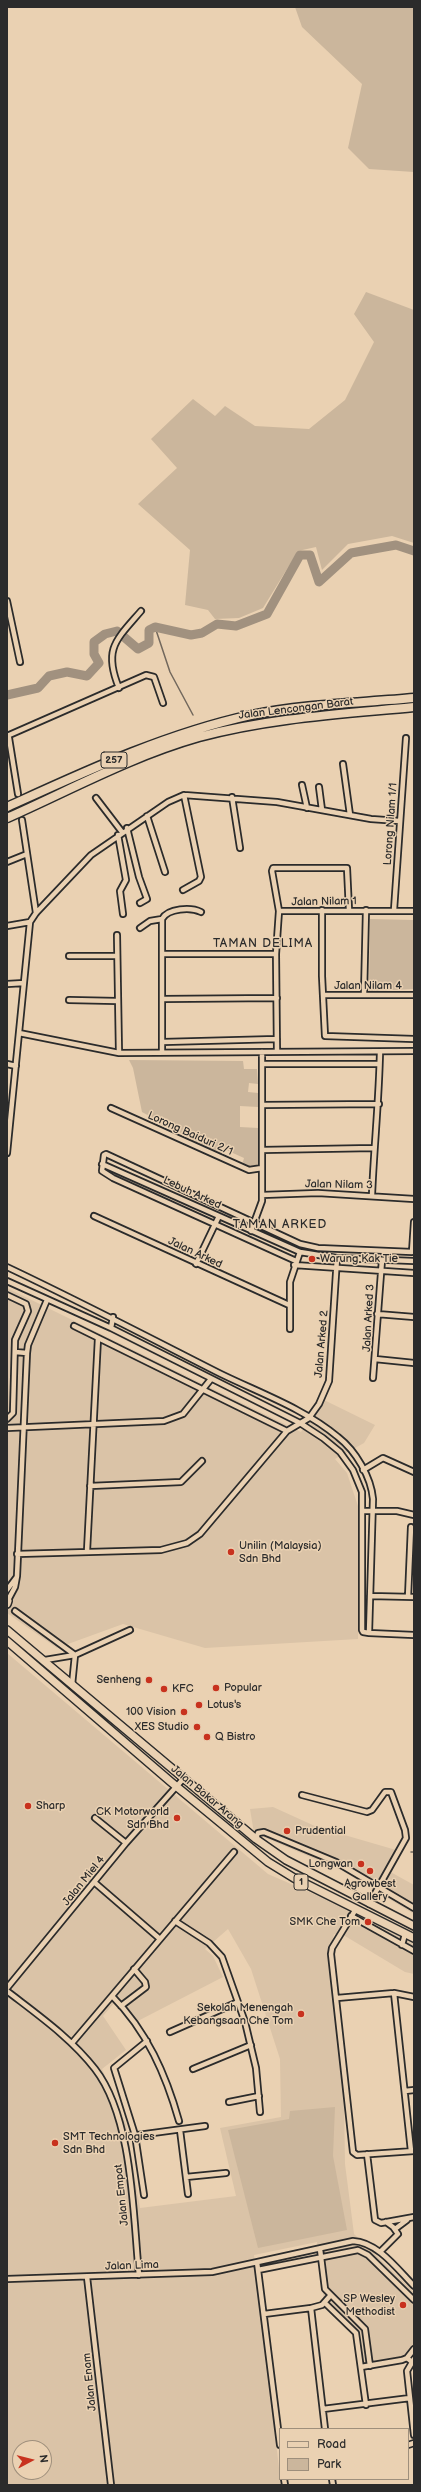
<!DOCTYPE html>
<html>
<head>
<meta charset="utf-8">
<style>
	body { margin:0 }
	#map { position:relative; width:421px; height:2492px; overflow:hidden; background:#ead1b2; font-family:"Balsamiq Sans",sans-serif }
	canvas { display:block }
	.frame { position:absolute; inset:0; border:8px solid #2b2b2b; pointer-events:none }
	.legend { position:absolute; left:279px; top:2428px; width:130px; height:52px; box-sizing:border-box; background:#ead1b2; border:1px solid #9e8f7c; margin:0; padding:5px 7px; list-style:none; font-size:12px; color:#2b2b2b }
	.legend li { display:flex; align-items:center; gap:8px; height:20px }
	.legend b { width:20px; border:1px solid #9e8f7c }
	.north { position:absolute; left:12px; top:2440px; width:40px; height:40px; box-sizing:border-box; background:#ead1b2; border:1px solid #9e8f7c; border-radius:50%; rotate:83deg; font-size:11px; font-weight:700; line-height:16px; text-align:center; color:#2b2b2b }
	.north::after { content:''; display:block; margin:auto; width:14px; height:18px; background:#c8321e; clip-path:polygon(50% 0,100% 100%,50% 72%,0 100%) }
</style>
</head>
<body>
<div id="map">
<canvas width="421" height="2492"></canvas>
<div class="frame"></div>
<ul class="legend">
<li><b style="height:5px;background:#ead1b2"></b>Road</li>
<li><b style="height:11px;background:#cbb69c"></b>Park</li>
</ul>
<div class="north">N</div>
</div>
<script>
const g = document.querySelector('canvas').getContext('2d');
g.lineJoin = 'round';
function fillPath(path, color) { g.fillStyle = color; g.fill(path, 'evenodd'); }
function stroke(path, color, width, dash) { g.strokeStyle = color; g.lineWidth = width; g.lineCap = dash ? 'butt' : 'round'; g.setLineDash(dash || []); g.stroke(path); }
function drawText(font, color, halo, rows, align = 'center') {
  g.font = font + ' "Balsamiq Sans",sans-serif'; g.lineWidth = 3; g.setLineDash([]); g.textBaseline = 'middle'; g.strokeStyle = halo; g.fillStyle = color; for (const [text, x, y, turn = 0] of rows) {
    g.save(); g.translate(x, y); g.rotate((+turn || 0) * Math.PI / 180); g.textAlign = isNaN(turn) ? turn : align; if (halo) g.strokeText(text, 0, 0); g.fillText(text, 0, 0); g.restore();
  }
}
const built = new Path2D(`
	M7 1288 301 1432 324 1400 375 1425 364 1443 335 1459 347 1473 360 1512 358 1639 205 1648 123 1624 57 1648 7 1613Z
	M7 1653 268 1874 337 1904 414 1942V1974L405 1972 345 1936 334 1934 329 1955 344 2098 345 2164 354 2234 414 2292V2356L408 2363 364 2367 361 2333 324 2302 317 2242 254 2255 281 2485H7ZM228 1929 251 1969 280 2059 281 2117 220 2128 236 2196 140 2208 126 2124 102 2069 126 2050 103 2016 115 2002 132 2024 223 1977 213 1956 205 1949ZM20 2448H44V2472H20Z
	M273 1807 317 1827 396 1850 385 1869 414 1885V1914L341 1870 254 1833 250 1809Z`);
const green = new Path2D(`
	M295 7H414V172L369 169 348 148 362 84 302 27Z
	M366 292 414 310V543L392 536 348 544 322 570 316 547 298 551 263 608 239 618 215 619 208 610 185 605 190 550 138 504 177 468 151 439 193 399 215 416 225 406 255 426 309 429 345 400 374 342 354 314Z
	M370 919 414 920V989L369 991Z
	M129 1060 243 1061 244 1069H257L258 1084 249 1083 248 1092 258 1093V1107L240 1106V1127L258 1128V1167L242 1165 244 1158 224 1149 221 1155 192 1142V1139L142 1112 133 1068Z
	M335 2107 333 2156 347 2230 258 2248 228 2130 289 2119 290 2111Z`);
const stream = new Path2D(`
	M155 627 170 672 193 715
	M411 1852H414`);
const river = new Path2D(`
	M7 695 38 688 49 676 67 672 87 676 99 663 94 654V642L105 634 117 631 138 649 149 643V630L155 627 191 635 202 633 217 624 236 626 267 614 300 555H310L319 582 351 553 396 545 414 551`);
const street = new Path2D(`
	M7 601 20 662
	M119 688C103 649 116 640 141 611
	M7 736 146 675 154 677 163 703
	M7 736 9 738 18 794
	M343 764 350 815
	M302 785 307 808
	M319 787 322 810
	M232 797 240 848
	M96 798 122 832
	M147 816 165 872
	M22 820 36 913
	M127 828 139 877 147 899 140 903
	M118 835 126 880 120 891 123 914
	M7 862 27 854
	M183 890 199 881 201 877 184 795
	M322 910V976L325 1036 414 1039
	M394 910 406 738
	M279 911H414
	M7 926 30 922
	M140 928 150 921 162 919
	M117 935 119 1053
	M163 954H276
	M69 956H117
	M7 984 24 983
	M364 994 366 910
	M323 995H414
	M163 999 277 998
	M69 1000 117 1001
	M19 1033 119 1053 414 1051
	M163 1042 277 1039
	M162 1052V919C168 908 191 907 201 912
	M277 1052 276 954 279 911 272 871 273 868H347L349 910
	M7 1064 16 1066
	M262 1064H379
	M262 1105 379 1104
	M111 1108 249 1170 262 1168
	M262 1150 374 1148
	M7 1153 30 922 36 913 91 855 168 802 184 795 277 802 371 819 399 821
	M102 1164 300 1252 337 1258 414 1261
	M262 1195 318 1193 414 1199
	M372 1195C374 1147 379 1100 380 1052
	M94 1216 289 1305
	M251 1231 262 1201V1052
	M296 1261 113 1178 102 1171 104 1155 106 1154 300 1244 318 1248 412 1252 414 1222
	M196 1264 219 1216
	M294 1265 414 1273
	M7 1267C79 1301 150 1338 221 1374 260 1393 305 1409 338 1437 356 1451 371 1477 373 1499L369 1633
	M7 1281 111 1328 300 1423 323 1438 340 1452 353 1470 362 1492V1630L363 1632 369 1633 414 1635
	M7 1295 26 1304 28 1311 15 1340 13 1413 7 1419
	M377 1314 414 1317
	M74 1326 287 1431
	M111 1328 113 1317
	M290 1329V1282L300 1252
	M15 1352 27 1353
	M375 1359 414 1363
	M373 1378 382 1260
	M7 1428 164 1421 183 1414 211 1379
	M363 1470 383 1458 414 1472
	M90 1486 181 1482 202 1461
	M364 1511H397L414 1515
	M87 1551 98 1338
	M17 1554 161 1550 187 1543 200 1534 287 1431 309 1418 319 1404 329 1381 337 1258
	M7 1590 16 1578
	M370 1596 414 1597
	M408 1597 411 1527
	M7 1602 15 1587 17 1576 27 1353 28 1345 47 1300
	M15 1611 75 1655
	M45 1660 75 1655 130 1630
	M72 1685 75 1655
	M302 1795 367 1812 372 1810 385 1792H391L405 1830 406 1838 369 1904
	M95 1818 126 1843
	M256 1839 258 1833 264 1832 336 1862 414 1908
	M94 1882 160 1939
	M356 1909 332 1948 331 1954 353 2152 357 2155 414 2151
	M351 1916 414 1951
	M175 1921 209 1943 222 1957 245 2022 256 2068 260 2112
	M402 1945 405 1934
	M7 1988 126 1843 184 1778
	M7 1991C38 2015 71 2038 95 2069 133 2118 133 2215 139 2275
	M394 1993 411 2151
	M112 1996C147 2031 166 2075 179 2121
	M337 1998 394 1993 414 1997
	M121 2006 146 1987 145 1982 134 1969
	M170 2032 238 2002
	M72 2043 234 1852
	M193 2069 251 2045
	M405 2091 414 2090
	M229 2102 259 2096
	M180 2130 188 2194
	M123 2137 205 2126
	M367 2154 375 2220 381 2223 414 2217
	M186 2177 226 2173
	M144 2195 135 2135 114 2068 147 2041
	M395 2229 407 2220
	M320 2249 325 2289 365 2329 370 2366
	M380 2252 398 2234 393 2227 386 2222
	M257 2262 280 2445
	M258 2270 358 2250 368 2255 414 2300
	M87 2277 111 2485
	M7 2279 212 2272 353 2241C378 2242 398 2270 414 2286
	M325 2303 356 2333 366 2405
	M311 2308 322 2305 330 2296
	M264 2314 311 2308 325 2429
	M407 2358 414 2349
	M414 2359 407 2371 414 2435
	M361 2367 402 2360 407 2358 412 2362
	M323 2409 410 2398
	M408 2445 414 2443
	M284 2479 285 2485
	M332 2479 333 2485`);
const primary = new Path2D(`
	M7 1604 8 1601
	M7 1630 256 1839 286 1860 414 1926
	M7 1641 171 1782 268 1862 294 1878 414 1938`);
const highway = new Path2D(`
	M7 807C86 771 165 734 251 715 304 704 360 703 414 698
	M7 818C70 790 132 756 199 737 269 718 342 714 414 707`);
const markers = [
	[312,1259,4,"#c8321e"],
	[231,1552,4,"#c8321e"],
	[149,1680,4,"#c8321e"],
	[216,1688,4,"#c8321e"],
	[164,1689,4,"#c8321e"],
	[199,1705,4,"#c8321e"],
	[184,1712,4,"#c8321e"],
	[197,1727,4,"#c8321e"],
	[207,1737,4,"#c8321e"],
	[28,1806,4,"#c8321e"],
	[177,1818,4,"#c8321e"],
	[287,1831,4,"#c8321e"],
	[361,1864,4,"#c8321e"],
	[370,1871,4,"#c8321e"],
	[368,1922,4,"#c8321e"],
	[301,2014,4,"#c8321e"],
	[55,2143,4,"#c8321e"],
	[403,2305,4,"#c8321e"]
];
const shields = [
	[114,760,26],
	[301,1882,14]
];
const shieldNames = [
	["257",114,760],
	["1",301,1882]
];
const streetNames = [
	["Jalan Lencongan Barat",296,709,-7],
	["Lorong Nilam 1/1",391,824,-86],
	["Jalan Nilam 1",324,902,-1],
	["Jalan Nilam 4",368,986],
	["Lorong Baiduri 2/1",190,1134,24],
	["Jalan Nilam 3",339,1185,1],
	["Lebuh Arked",192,1193,25],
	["Jalan Arked",195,1253,25],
	["Jalan Arked 3",369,1318,-87],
	["Jalan Arked 2",322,1344,-85],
	["Jalan Bakar Arang",207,1797,40],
	["Jalan Miel 4",84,1881,-51],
	["Jalan Empat",122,2195,-96],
	["Jalan Lima",132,2266,-2],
	["Jalan Enam",90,2382,-96]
];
const poiNames = [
	["Warung Kak Tie",320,1259],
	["Unilin (Malaysia)",239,1546],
	["Sdn Bhd",239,1559],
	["Senheng",141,1680,"right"],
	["Popular",224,1688],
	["KFC",172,1689],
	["Lotus's",207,1705],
	["100 Vision",176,1712,"right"],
	["XES Studio",189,1727,"right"],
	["Q Bistro",215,1737],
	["Sharp",36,1806],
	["CK Motorworld",169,1812,"right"],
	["Sdn Bhd",169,1825,"right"],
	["Prudential",295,1831],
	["Longwan",353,1864,"right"],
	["Agrowbest",370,1884,"center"],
	["Gallery",370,1897,"center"],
	["SMK Che Tom",360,1922,"right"],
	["Sekolah Menengah",293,2008,"right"],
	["Kebangsaan Che Tom",293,2021,"right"],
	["SMT Technologies",63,2137],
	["Sdn Bhd",63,2150],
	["SP Wesley",395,2299,"right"],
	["Methodist",395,2312,"right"]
];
const neighbourhoodNames = [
	["TAMAN DELIMA",263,944],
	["TAMAN ARKED",280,1225]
];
fillPath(built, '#dac3a7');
fillPath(green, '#cbb69c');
stroke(stream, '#72685d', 1.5);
stroke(river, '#a1917f', 9);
stroke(street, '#2b2b2b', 8);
stroke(primary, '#2b2b2b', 10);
stroke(highway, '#2b2b2b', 11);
stroke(street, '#ead1b2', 4.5);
stroke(primary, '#ead1b2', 7);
stroke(highway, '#ead1b2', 8);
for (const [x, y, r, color] of markers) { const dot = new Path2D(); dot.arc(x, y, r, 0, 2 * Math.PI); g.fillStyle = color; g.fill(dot); stroke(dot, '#ead1b2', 1.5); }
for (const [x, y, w] of shields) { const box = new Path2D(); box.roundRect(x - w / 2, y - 8, w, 16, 3); g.fillStyle = '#ead1b2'; g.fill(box); stroke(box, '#2b2b2b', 1); }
drawText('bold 10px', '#2b2b2b', null, shieldNames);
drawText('11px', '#2b2b2b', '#ead1b2', streetNames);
drawText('11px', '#2b2b2b', '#ead1b2', poiNames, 'left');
g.letterSpacing = '1px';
drawText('12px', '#2b2b2b', '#ead1b2', neighbourhoodNames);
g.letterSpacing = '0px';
</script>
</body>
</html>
